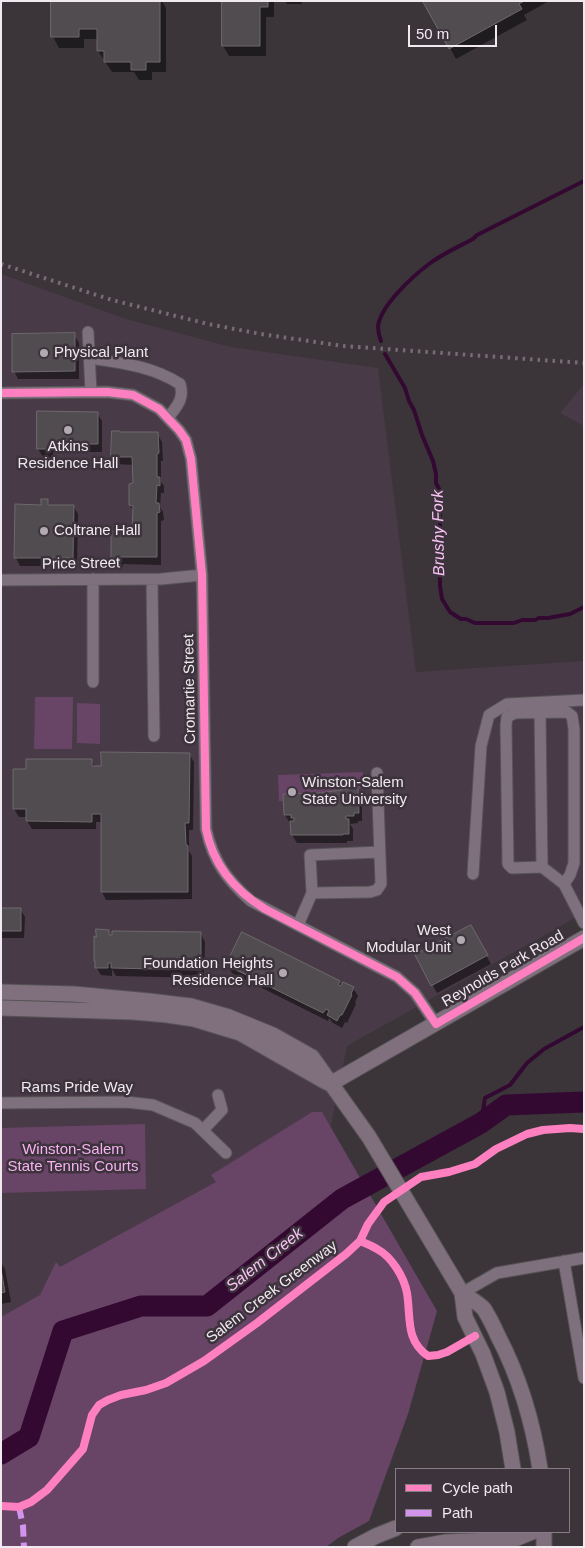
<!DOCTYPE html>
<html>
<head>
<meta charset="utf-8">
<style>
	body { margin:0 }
	#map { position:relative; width:585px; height:1548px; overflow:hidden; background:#3b353a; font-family:Helvetica,sans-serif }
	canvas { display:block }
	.frame { position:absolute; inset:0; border:2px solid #f0e9ef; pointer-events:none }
	.legend { position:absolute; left:395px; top:1468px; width:175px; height:65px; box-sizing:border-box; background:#3d333c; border:1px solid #857c84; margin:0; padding:6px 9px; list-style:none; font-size:15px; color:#f0e9ef }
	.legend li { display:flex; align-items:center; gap:10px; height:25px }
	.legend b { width:25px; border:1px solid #857c84 }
	.scale { position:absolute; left:408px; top:25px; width:89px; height:22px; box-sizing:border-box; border:2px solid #f0e9ef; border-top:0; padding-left:6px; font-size:15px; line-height:18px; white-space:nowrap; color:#f0e9ef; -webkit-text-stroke:4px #3d333c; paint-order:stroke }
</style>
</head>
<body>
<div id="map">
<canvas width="585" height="1548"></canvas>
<div class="frame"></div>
<ul class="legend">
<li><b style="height:6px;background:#ff80c0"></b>Cycle path</li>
<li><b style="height:6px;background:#d193ec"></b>Path</li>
</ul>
<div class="scale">50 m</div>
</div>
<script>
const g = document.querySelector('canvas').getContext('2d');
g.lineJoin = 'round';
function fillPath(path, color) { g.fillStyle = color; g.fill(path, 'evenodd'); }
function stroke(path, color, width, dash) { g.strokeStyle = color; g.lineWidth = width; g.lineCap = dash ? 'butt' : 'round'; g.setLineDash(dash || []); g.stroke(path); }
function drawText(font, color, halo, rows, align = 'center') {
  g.font = font + ' Helvetica,sans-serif'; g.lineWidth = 5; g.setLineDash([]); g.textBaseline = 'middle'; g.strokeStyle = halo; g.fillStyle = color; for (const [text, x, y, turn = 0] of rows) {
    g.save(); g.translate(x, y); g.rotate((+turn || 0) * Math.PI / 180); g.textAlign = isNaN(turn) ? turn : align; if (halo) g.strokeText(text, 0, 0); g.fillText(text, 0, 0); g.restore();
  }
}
const built = new Path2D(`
	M1 274 126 319 231 347 378 368 416 672 584 661V913L347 1046 329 1135 1 1323Z
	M584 384V426L560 413Z`);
const green = new Path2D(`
	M35 697H73L72 749H34Z
	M77 703 100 704V744L77 743Z
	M363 772 364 788 320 793 284 794V801H279L278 775Z
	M312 1112H322L437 1311 408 1414 369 1521 338 1538 326 1547H1V1317L40 1295 56 1262 60 1267 216 1182 211 1175Z
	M145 1124 146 1189 1 1193V1128Z`);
const shadow = new Path2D(`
	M53 1H162L166 8V72H152V80H139L134 72H112L98 51V39H84V48H59L53 37Z
	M223 1H274V17H266V56H229L223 46Z
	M285 1H302V4H287Z
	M427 1H549L524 15 527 20 456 59 425 2Z
	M74 335 79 343V379H18L14 371Z
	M97 413 102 421V452H53V457H43L38 449Z
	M120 434H157L162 442 163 461H161V482L164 486V493H161L160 507 163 512 164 520 161 521V565L123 564V567H116L112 559 133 533 134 512 130 505 135 484 134 465 117 464 112 456Z
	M47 501 50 506H73L78 514 77 566H20L16 558Z
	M189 754 194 762 193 830H189V851L192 856V899L106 900 102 892V822H96V829H32L27 821V817H19L14 809 28 770 91 760 95 767Z
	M357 789 362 797V821H358V823L350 824 353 829V841H347V843H297L292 835V823H290L285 815 320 794Z
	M1 909H20L25 917 24 938H1Z
	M470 927 491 964 437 993 416 956Z
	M108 931 111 936 201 934 205 942 204 978 116 976 112 969V976L101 975 96 967Z
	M227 965 339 981 342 986 353 988 358 996 355 1002 356 1004 347 1023 345 1022 342 1028 333 1023 329 1018 328 1021 232 973Z
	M1 1263 5 1269 11 1302 1 1304Z`);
const stream = new Path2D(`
	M381 341C379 336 378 331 378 326 381 305 413 276 429 264 442 254 458 247 473 239L477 235 584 181
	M385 354 405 388 409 401 414 410 422 435 433 461 436 474V483L440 491V586L442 599 450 612 461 619H466L475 623H514L522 620H535L539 618H548L570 614 584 607
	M481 1123 485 1098 510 1085 527 1063 544 1049 584 1027`);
const river = new Path2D(`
	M1 1454 29 1437 63 1331 141 1306H207L342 1199 481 1123 506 1105 584 1102`);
const building = new Path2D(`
	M51 1H160V62H146V70H131V62H104V51H97V29H79V37H51Z
	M222 1H268V7H260V46H222Z
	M424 1H524L519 4 522 9 449 49 423 2Z
	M75 333V371L12 372V334Z
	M37 411 98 412V444H50V449H37Z
	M112 431H120V432H158L159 453 157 454V477H160V486L157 485 156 503H159L160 512 157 513V557H119L120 559 111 560V531L132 532 133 506 129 505V484L133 483 132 457H111Z
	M41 499H48V505H74L73 558H14L15 504 41 505Z
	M101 752 190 753 189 823H185L186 844 188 846V892H101V814H92V822L26 821V809H13V769H26V759H92V766H101Z
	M358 788 359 813H354V816H346V819H349V834H343V835H291L290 821H294V818H291V815H284L283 794 320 793Z
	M1 908H21V931H1Z
	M471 925 488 955 431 986 415 955Z
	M96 929 109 930V935H112V931L201 932V970L111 968V963H108V968H95V961H94V936L96 937Z
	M242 932 340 981 338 985 340 986 343 982 354 987 351 994 352 995 342 1015H340L337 1021 327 1015 329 1011 326 1009 323 1013 226 965Z
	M1 1269 5 1292 1 1293Z`);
const minor = new Path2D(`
	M88 332 91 392
	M89 358C122 363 152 366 180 384 185 399 176 407 168 418
	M1 393 107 392 133 395 159 409 179 430 186 440 191 459 202 575 206 829C213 861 227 880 251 901L397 977 415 993 436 1024
	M93 579V682
	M152 579 154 736
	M1 580 161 579 202 575
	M540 712 542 867
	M473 874 481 746 489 715 507 704 584 700
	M564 884 570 875 574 863V729L572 716 567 712 515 713 507 717 506 725 508 864 512 868 542 867 564 884 584 923
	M312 893 310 855 380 852
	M298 925 312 893 370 892 377 890 381 884 377 773
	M1 1103 126 1102 153 1105 195 1123 226 1153
	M203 1130 222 1110 218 1095
	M564 1261 584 1378
	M462 1293 497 1273 584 1258`);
const major = new Path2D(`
	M1 992 74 994 149 1001 191 1006 229 1017 273 1035 312 1057 369 1137 462 1293C469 1298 479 1303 484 1309 489 1317 494 1327 498 1336 520 1378 533 1423 540 1469
	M1 1008 133 1012 167 1015 194 1019 240 1033 326 1082
	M330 1084 584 938
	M462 1293 465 1317 483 1354 497 1392 507 1432 513 1469
	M544 1532V1547
	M355 1547 376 1536 396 1528
	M418 1547 446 1542 515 1539 532 1532`);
const rail = new Path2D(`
	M1 264 112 300 208 324 261 334 343 346 584 363`);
const quiet = new Path2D(`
	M19 1507 23 1526 24 1547`);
const cycleway = new Path2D(`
	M1 393 107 392 133 395 159 409 179 430 186 440 191 459 202 575 206 829C213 865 234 890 265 909L397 977 415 993 436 1024 584 938
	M360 1241C365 1243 372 1246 377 1249 392 1257 404 1277 407 1293 411 1317 405 1340 428 1356L438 1355 447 1352 475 1336
	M1 1506 19 1507 31 1502 47 1490 83 1449 92 1415 99 1405 108 1400 121 1395 146 1390 166 1383 204 1361 257 1323 346 1254 360 1241 368 1224 384 1202 421 1177 449 1172 475 1164 496 1149 527 1134 543 1130 570 1128 584 1129`);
const markers = [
	[44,353,5,"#b1aab0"],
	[68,430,5,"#b1aab0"],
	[44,531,5,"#b1aab0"],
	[292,792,5,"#b1aab0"],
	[461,940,5,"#b1aab0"],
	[283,973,5,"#b1aab0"]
];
const poiNames = [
	["Physical Plant",54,353],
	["Atkins",68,447,"center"],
	["Residence Hall",68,464,"center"],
	["Coltrane Hall",54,531],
	["Winston-Salem",302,783],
	["State University",302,800],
	["West",451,931,"right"],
	["Modular Unit",451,948,"right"],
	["Foundation Heights",273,964,"right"],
	["Residence Hall",273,981,"right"]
];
const streetNames = [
	["Price Street",81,564,-1],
	["Cromartie Street",190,689,-91],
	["Reynolds Park Road",503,969,-30],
	["Rams Pride Way",77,1088],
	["Salem Creek Greenway",272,1292,-37]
];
const parkNames = [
	["Winston-Salem",73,1150],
	["State Tennis Courts",73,1167]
];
const waterNames = [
	["Brushy Fork",439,533,-91],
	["Salem Creek",265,1260,-38]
];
fillPath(built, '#483a47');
fillPath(green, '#684466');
fillPath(shadow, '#0007');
stroke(stream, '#330932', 4);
stroke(river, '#330932', 21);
fillPath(building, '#514c50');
stroke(building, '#6e696d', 1);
stroke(minor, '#575356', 13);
stroke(major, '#575356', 17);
stroke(minor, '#7e707d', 11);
stroke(major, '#80707e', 15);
stroke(rail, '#766c76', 4, [2.5, 5]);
stroke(quiet, '#d193ec', 6, [12, 6]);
stroke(cycleway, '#ff80c0', 8);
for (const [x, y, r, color] of markers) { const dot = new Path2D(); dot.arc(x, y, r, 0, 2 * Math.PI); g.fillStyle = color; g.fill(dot); stroke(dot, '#3d333c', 2); }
drawText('15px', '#f0e9ef', '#3d333c', poiNames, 'left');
drawText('15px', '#f0e9ef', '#3d333c', streetNames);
drawText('15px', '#f7b1f2', '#3d333c', parkNames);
drawText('italic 16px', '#f9c4f5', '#3d333c', waterNames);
</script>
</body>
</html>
